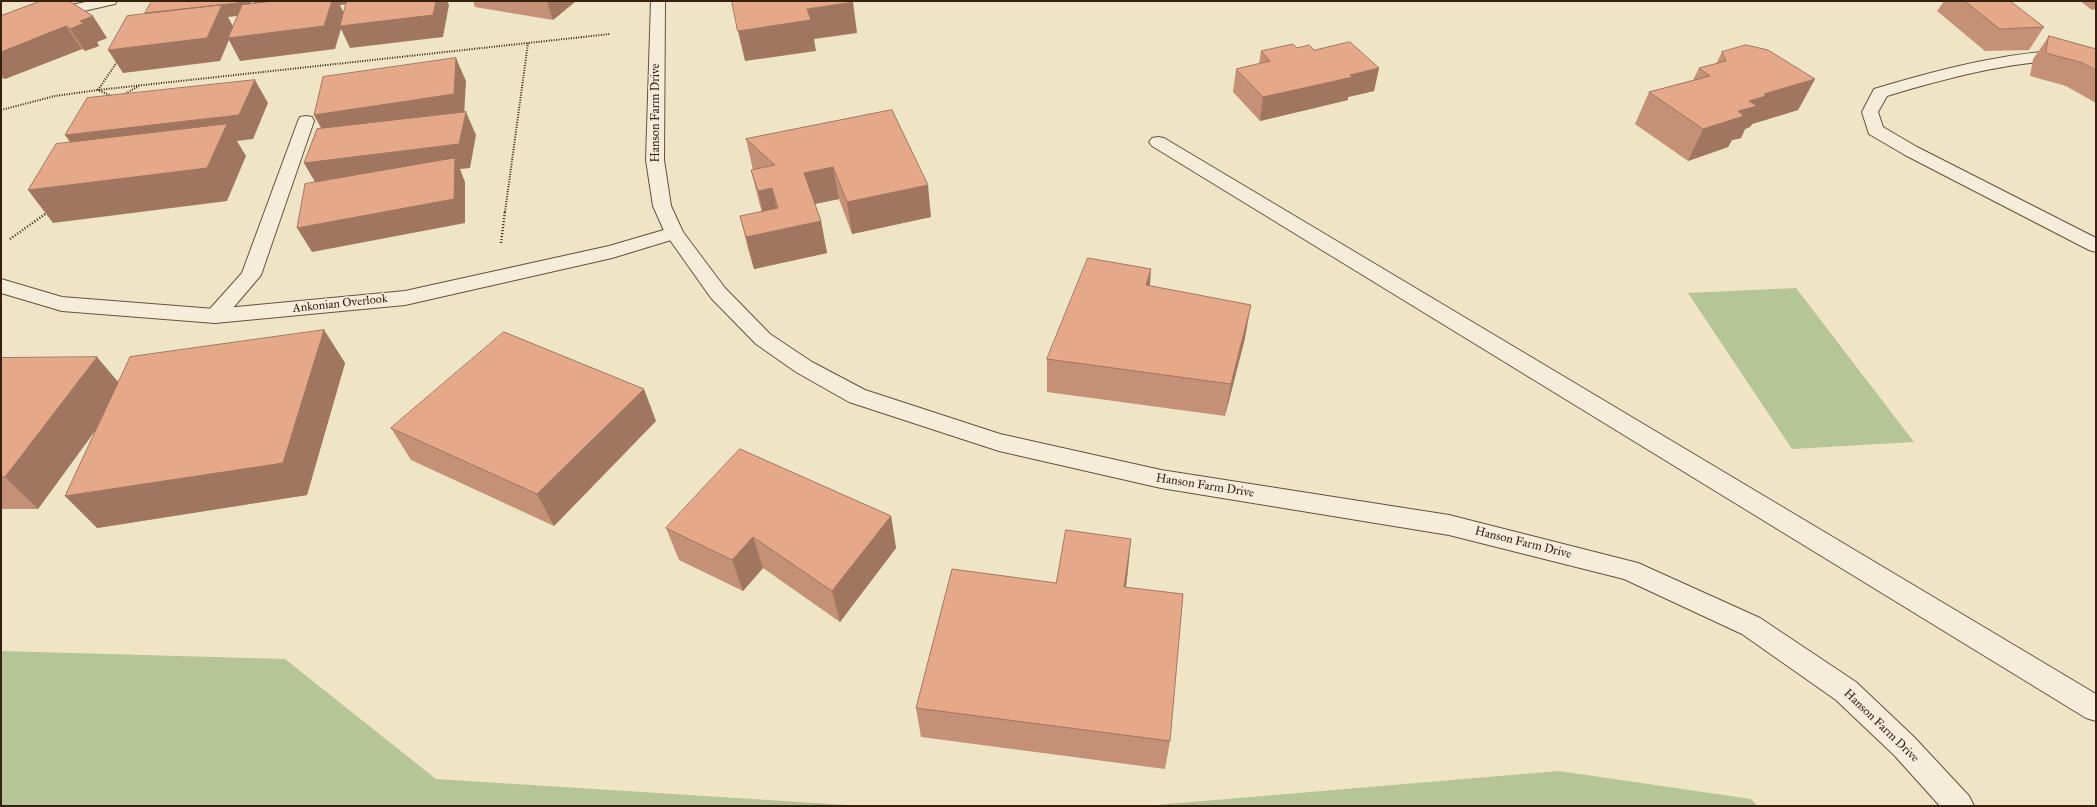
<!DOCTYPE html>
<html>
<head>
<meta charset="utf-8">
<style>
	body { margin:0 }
	#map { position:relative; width:2097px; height:807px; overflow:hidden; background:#efe4c6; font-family:"IM FELL Great Primer",serif }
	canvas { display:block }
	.frame { position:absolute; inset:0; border:2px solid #37200e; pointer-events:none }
</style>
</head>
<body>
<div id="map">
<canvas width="2097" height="807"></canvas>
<div class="frame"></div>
</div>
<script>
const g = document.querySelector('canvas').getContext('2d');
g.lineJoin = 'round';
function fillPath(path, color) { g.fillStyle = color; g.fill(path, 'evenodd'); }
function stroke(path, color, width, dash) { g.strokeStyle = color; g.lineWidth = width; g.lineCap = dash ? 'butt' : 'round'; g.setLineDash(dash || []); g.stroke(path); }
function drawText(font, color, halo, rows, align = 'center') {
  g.font = font + ' "IM FELL Great Primer",serif'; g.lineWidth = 3; g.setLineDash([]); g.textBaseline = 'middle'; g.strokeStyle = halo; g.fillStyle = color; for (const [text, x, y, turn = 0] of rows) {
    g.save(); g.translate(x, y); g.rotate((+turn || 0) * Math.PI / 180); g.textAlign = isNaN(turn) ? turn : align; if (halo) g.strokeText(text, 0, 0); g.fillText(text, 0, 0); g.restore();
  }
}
const green = new Path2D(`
	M1796 288 1914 442 1792 449 1688 293Z
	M1 651 285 659 436 779 863 806H1Z
	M1559 771 1751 799 1757 806H1144Z`);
const pathFar1 = new Path2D(`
	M121 96 139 86
	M114 97 98 90 117 62
	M1 110 55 96 98 90 610 34
	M505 212 528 43`);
const path = new Path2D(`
	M10 239 48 212
	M501 243 505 211`);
const service = new Path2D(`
	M306 116 312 117 314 121 261 275 222 321 215 323 208 321 205 316 208 311 242 273 298 121 300 117Z`);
const minor = new Path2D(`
	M90 1H117L115 4 110 5 1 30V20Z
	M2096 49V59C2024 58 1956 75 1887 96L1878 112 1883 127 1917 147 2096 238V252L2089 250 1905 155 1869 134 1862 112 1874 89C1947 67 2019 49 2096 49Z
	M1158 137 1164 138 2096 694V721L2086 718 1152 146 1149 142 1152 138Z
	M674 227 681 229 683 233 681 237 612 258 405 305 215 323 62 311 1 293V279L62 297 215 309 405 291 609 246Z`);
const tertiary = new Path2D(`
	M651 1H665L664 160 671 206 683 232 725 288 770 334 812 362 865 390 1000 434 1161 470 1449 515 1638 563 1760 618 1856 682 1914 737 1969 796 1974 806H1940L1894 755 1836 700 1742 634 1624 579 1449 535 1161 488 999 451 849 402 796 372 756 344 711 298 665 233 653 206 646 160Z`);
const wall = new Path2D(`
	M41 1 107 38 97 42 99 46 85 51 82 49 5 79 1 78V16Z
	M473 1H576L553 20 475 7Z
	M1944 1H2010L2044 27 2029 50 1985 51 1937 11Z
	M2080 1H2096V9L2092 10Z
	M2049 36 2096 49V103L2066 86 2030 76 2033 59Z
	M1297 48 1314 50 1379 68 1374 91 1348 97V100L1260 121 1233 92 1236 69 1259 64 1261 51Z
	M1722 52 1815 79 1798 110 1752 124 1750 127 1745 129 1741 138 1732 140 1728 147 1688 161 1635 124 1649 92 1693 80 1699 68 1716 64Z
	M892 110 931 217 852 234 839 199 815 204 821 221 827 253 754 269 748 249 740 216 762 212 759 202 751 170H753L746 139Z
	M1150 286 1245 338 1225 416 1047 392V359Z
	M324 330 345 363 307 495 97 528V428L38 509H1V358L118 382Z
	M656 421 554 526 411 460 391 428Z
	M891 516 896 548 840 622 763 568 743 591 679 560 666 528Z
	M1128 570 1126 587 1170 741 1165 769 921 737 916 708 1056 583Z`);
const shadedWall = new Path2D(`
	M239 1H252L245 15 228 17 234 28 259 13 253 2 259 1H350L349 4 340 5 345 16 436 1H447L449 5 443 37 350 48 341 29 335 49 240 61 229 40 220 61 123 73 108 50 152 25 145 13Z
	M547 1H576L553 20Z
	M853 2 857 33 814 39 816 51 745 61 738 31 807 9Z
	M93 16 107 38 97 42 99 46 85 51 70 29 80 21Z
	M66 26 82 49 5 79 1 74V52Z
	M456 58 466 81 464 117 327 139 314 115Z
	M1379 68 1374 91 1348 97V100L1260 121 1263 97 1350 75Z
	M1815 79 1798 110 1752 124 1750 127 1745 129 1741 138 1732 140 1728 147 1688 161 1703 129 1738 111 1749 101 1764 94Z
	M255 80 268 103 253 139 237 141 246 156 227 201 53 223 28 190 82 159 65 135Z
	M466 112 476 135 470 168 460 169 465 182V223L312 252 297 228 318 187 304 163Z
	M833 167 839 199 810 205 804 173Z
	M928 185 931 217 852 234 847 202Z
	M772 188 779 220 765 223 758 191Z
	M821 221 827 253 754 269 746 237Z
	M1151 269 1149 302 1146 285Z
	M1251 305 1245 338 1225 416 1231 384Z
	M324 330 345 363 307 495 97 528 65 496Z
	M97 357 125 390 38 509 5 477Z
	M644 389 656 421 554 526 537 494Z
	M891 516 896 548 840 622 832 591Z
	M753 537 763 568 743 591 732 560Z
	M1131 539 1128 570 1122 617 1124 587Z`);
const building = new Path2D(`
	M41 1H69L93 16 80 21 84 23 70 29 66 26 1 52V16Z
	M152 1H239L238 3 145 13Z
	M274 1H332L324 26 228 38 242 5Z
	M347 1H436L433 15 340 26Z
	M732 1H853V2L807 9 811 20 738 31Z
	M1965 1H2010L2044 27 2000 29Z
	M222 5 207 38 108 50 127 16Z
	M2049 36 2096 49V70L2083 63 2046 53Z
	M1350 42 1379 68 1350 75 1353 77 1263 97 1236 69 1270 61 1261 51 1293 44 1297 48 1309 45 1314 50Z
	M1746 45 1768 50 1815 79 1764 94 1766 96 1749 101 1757 106 1738 111 1744 116 1703 129 1649 92 1710 76 1699 68 1726 61 1722 52Z
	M456 58 454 94 314 115 323 77Z
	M255 80 239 115 65 135 87 98Z
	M892 110 928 185 847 202 833 167 804 173 821 221 746 237 740 216 778 208 772 188 758 191 751 170 775 165 746 139Z
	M466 112 459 144 304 163 317 129Z
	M227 124 207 168 28 190 56 144Z
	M455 158 454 199 297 228 305 184Z
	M1088 258 1151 269 1146 285 1251 305 1231 384 1047 359Z
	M324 330 283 463 65 496 130 357Z
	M504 332 644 389 537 494 391 428Z
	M97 357 5 477H1V358Z
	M740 449 891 516 832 591 753 537 732 560 666 528Z
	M1066 530 1131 539 1124 587 1183 594 1170 741 916 708 952 569 1056 583Z`);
const streetNames = [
	["Hanson Farm Drive",656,113,-90],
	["Ankonian Overlook",340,304,-6],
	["Hanson Farm Drive",1205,486,9],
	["Hanson Farm Drive",1523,543,14],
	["Hanson Farm Drive",1881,726,44]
];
fillPath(green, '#b5c598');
stroke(service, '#65513c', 2);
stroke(minor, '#65513c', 2);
stroke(tertiary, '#65513c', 2);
stroke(pathFar1, '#37200e', 2, [1, 1.5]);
stroke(path, '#37200e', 2.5, [1, 2]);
fillPath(service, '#f5edda');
fillPath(minor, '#f5edda');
fillPath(tertiary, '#f5edda');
fillPath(wall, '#c59176');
fillPath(shadedWall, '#a07660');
fillPath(building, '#e5a989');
stroke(building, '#a07660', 1);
drawText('12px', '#37200e', '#f5edda', streetNames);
</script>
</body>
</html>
